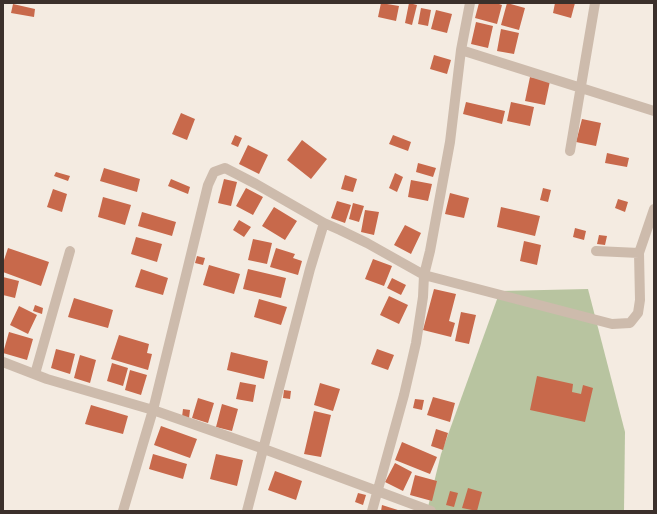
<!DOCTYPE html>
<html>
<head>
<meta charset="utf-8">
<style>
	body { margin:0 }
	#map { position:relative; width:657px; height:514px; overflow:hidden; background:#f4ebe1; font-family:Ubuntu,sans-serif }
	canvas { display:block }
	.frame { position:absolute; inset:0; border:4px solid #3b302b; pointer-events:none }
</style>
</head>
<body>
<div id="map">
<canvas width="657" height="514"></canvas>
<div class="frame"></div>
</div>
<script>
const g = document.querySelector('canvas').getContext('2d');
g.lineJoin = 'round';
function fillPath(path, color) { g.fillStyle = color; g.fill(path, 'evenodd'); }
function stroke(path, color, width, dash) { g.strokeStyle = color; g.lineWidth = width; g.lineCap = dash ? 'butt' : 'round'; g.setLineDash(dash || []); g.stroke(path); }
const green = new Path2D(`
	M588 289 625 432 624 511H427L441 454 500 291Z`);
const building = new Path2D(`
	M381 3 399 6 396 21 378 17Z
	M409 3 417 5 412 25 405 23Z
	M479 3H496L502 5 497 24 475 18Z
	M507 3 525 8 519 30 501 25Z
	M555 3H575L571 18 553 13Z
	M13 4 35 9 34 17 11 13Z
	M421 8 431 10 428 26 418 24Z
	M436 10 452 14 447 33 431 29Z
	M476 22 493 26 488 48 471 44Z
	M501 29 519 33 514 54 497 51Z
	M434 55 451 60 447 74 430 69Z
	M530 77 550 81 545 105 525 101Z
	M466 102 505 111 502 124 463 114Z
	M511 102 534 107 530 126 507 121Z
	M181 113 195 119 187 140 172 134Z
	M582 119 601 123 596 146 576 142Z
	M235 135 242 138 238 147 231 144Z
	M393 135 411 142 408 151 389 144Z
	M302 140 327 159 311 179 287 160Z
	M248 145 268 155 259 174 239 164Z
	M607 153 629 158 627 167 605 163Z
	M418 163 436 168 433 177 416 172Z
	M104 168 140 179 137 192 100 181Z
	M56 172 70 176 68 181 54 176Z
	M395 173 403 177 397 192 389 188Z
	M345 175 357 179 353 192 341 189Z
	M171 179 190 187 188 194 168 186Z
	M224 179 237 182 231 206 218 203Z
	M411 180 432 184 428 201 408 197Z
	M246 188 263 197 253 215 236 206Z
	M543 188 551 190 548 202 540 200Z
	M53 189 67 194 62 212 47 207Z
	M450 193 469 198 464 218 445 214Z
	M103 197 131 205 125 225 98 217Z
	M618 199 628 202 625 212 615 208Z
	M337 201 351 205 345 223 331 218Z
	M353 203 364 206 359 222 349 219Z
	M274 207 297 221 285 240 262 226Z
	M501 207 540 216 535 236 497 227Z
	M365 210 379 212 374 235 361 232Z
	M142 212 176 222 172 236 138 226Z
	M239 220 251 227 244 237 233 230Z
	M405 225 421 233 411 254 394 245Z
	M575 228 586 231 584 240 573 237Z
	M599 235 607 236 605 245 597 244Z
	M136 237 162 244 157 262 131 254Z
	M253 239 272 243 267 264 248 260Z
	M524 241 541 245 537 265 520 261Z
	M8 248 49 262 41 286 3 272V263Z
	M276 248 295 254 293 258 302 261 298 275 270 267Z
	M197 256 205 258 203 265 195 263Z
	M373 259 392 266 384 286 365 279Z
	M209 265 240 274 234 294 203 285Z
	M141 269 168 278 163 295 135 287Z
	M248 269 286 278 281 298 243 289Z
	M3 277 19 281 15 298 3 295Z
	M392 278 406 285 401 295 387 288Z
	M434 289 456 294 449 321 455 323 451 337 423 330Z
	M389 296 408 305 399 324 380 315Z
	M74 298 113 310 108 328 68 317Z
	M259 299 287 307 281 325 254 317Z
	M35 305 43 308 42 314 33 311Z
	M19 306 37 315 28 334 10 325Z
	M461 312 476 315 469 344 455 341Z
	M9 332 33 339 27 360 3 353Z
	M119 335 149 344 147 353 152 354 148 370 111 359Z
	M56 349 75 354 70 374 51 368Z
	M377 349 394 355 388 370 371 364Z
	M231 352 268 361 264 379 227 370Z
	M80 355 96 360 90 383 74 378Z
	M112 363 128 368 123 386 107 381Z
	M130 370 147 375 141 395 125 390Z
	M537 376 573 384 572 392 581 394 583 385 593 388 585 422 530 410Z
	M240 382 256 385 253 402 236 399Z
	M320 383 340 389 333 411 314 405Z
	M284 390 291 391 290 399 283 398Z
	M433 397 455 403 450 422 427 415Z
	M198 398 214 403 208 423 192 418Z
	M415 399 424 400 422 410 413 408Z
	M222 404 238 409 232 431 216 427Z
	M91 405 128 416 123 434 85 424Z
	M183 409 190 410 189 418 182 417Z
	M314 411 331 415 321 457 304 454Z
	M161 426 197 439 190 458 154 445Z
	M436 429 448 433 443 450 431 446Z
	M402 442 437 457 430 474 395 460Z
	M153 454 187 464 183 479 149 469Z
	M216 454 243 460 237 486 210 479Z
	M395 463 412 472 403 491 385 482Z
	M275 471 302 481 296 500 268 490Z
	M415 475 437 481 432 501 410 495Z
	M468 488 482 492 477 511 462 508Z
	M450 491 458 493 454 507 446 505Z
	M358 493 366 495 363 505 355 502Z
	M382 505 401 511H381Z`);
const minor = new Path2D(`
	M461 50 654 111
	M570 151 595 3
	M596 251 639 253 654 209
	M3 362 47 379 153 410 264 449 431 511
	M35 374 70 251
	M123 511 153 410 208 185 214 172 225 168 256 184 324 223 340 230 367 243 424 275 612 324 630 323 638 313 640 300 639 253
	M247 511 310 269 324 223
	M372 511 404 395 416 343 423 297 424 275 430 251 450 142 461 50 470 3`);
fillPath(green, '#b8c4a0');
fillPath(building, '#c8694b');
stroke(minor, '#cdbbac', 10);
</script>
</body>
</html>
